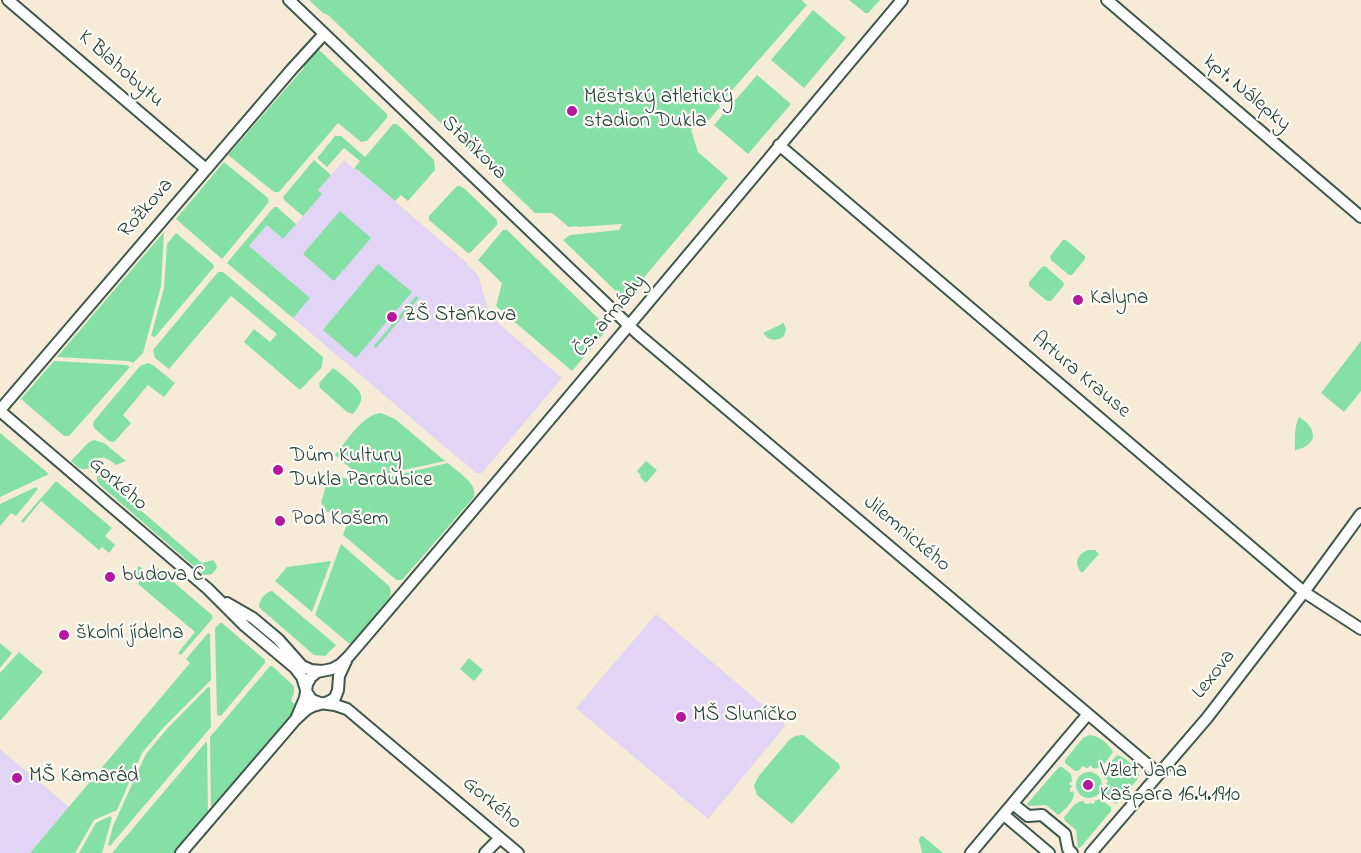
<!DOCTYPE html>
<html>
<head>
<meta charset="utf-8">
<style>
	body { margin:0 }
	canvas { display:block; background:#f5ebd6 }
</style>
</head>
<body>
<canvas width="1361" height="853"></canvas>
<script>
const g = document.querySelector('canvas').getContext('2d');
g.lineJoin = 'round';
function fillPath(path, color) { g.fillStyle = color; g.fill(path, 'evenodd'); }
function stroke(path, color, width, dash) { g.strokeStyle = color; g.lineWidth = width; g.lineCap = dash ? 'butt' : 'round'; g.setLineDash(dash || []); g.stroke(path); }
function drawText(font, color, halo, rows, align = 'center') {
  g.font = font + ' "Indie Flower",sans-serif'; g.lineWidth = 4.5; g.setLineDash([]); g.textBaseline = 'middle'; g.strokeStyle = halo; g.fillStyle = color; for (const [text, x, y, turn = 0] of rows) {
    g.save(); g.translate(x, y); g.rotate((+turn || 0) * Math.PI / 180); g.textAlign = isNaN(turn) ? turn : align; if (halo) g.strokeText(text, 0, 0); g.fillText(text, 0, 0); g.restore();
  }
}
const built = new Path2D(`
	M344 160 354 169H357L468 264 467 265 478 275 490 316 562 378 482 473H476L293 318 309 298 249 246 267 225 283 239 322 194 318 190Z
	M656 614 786 725 708 819 576 708Z
	M0 749 69 807 30 853H0Z`);
const green = new Path2D(`
	M309 0H803L802 1 807 5 719 105 720 107 709 120 703 116 691 130 698 152 728 178 625 300 563 240 570 235 619 230 622 224 578 227 577 226 569 227 552 213H535L328 15 323 13Z
	M849 0H880L868 13H865Z
	M813 10 846 38 804 88 771 60Z
	M316 47 387 114V118L367 141 361 142 338 123 279 192H274L228 155 304 68 303 62Z
	M757 75 791 104 748 154 714 125Z
	M393 124H397L434 160 435 170 408 201 401 195 395 201 357 169H354L360 161 344 148 327 167 317 158 335 136H341L365 157Z
	M314 160 331 175 318 190 322 194 303 216 284 200 283 197Z
	M224 162 268 198 269 202 222 259 176 219Z
	M457 186H460L465 189 497 220V225L470 253H468L429 220V216Z
	M274 207H277L296 224 283 239 267 225 249 246 310 298 293 318 227 263Z
	M340 211 371 238 334 281 303 254Z
	M503 230H507L605 325V332L572 371 496 306 502 283 478 260Z
	M164 232 161 286 143 353 133 363 128 361 57 357Z
	M176 233 213 264 214 267 155 337 151 336 164 288 167 244Z
	M1063 240H1066L1085 256V259L1072 275H1069L1051 260 1050 256Z
	M378 264 412 292 356 358 323 330Z
	M1045 266 1063 282 1064 285 1051 301H1047L1029 286V282L1042 267Z
	M218 272H223L323 357 322 367 300 390 244 342 254 329 270 342 277 334 231 296 169 369 155 358 153 350Z
	M416 296 419 298 376 348 374 346Z
	M783 322 786 329 784 336C776 342 769 341 763 333L780 325Z
	M1361 341V391L1344 412 1321 393Z
	M54 361 126 365 130 367 69 436H64L21 399Z
	M148 363 153 365 175 383 164 397 148 385 123 415 131 423 116 440 114 442 109 441 94 428 93 425 94 421 140 366Z
	M333 368C339 372 344 376 349 381 363 393 366 398 353 414L347 412 320 388 319 383Z
	M381 413 395 419 445 461 363 479 335 455C346 442 363 414 381 413Z
	M1299 417C1308 423 1313 427 1313 438 1309 446 1304 448 1295 450 1295 439 1294 427 1299 417Z
	M0 433 49 474 0 497Z
	M94 440 104 443 126 461 116 465C93 445 97 471 83 469 79 469 75 464 71 461L88 443Z
	M646 461 657 470 646 483 640 477 641 475 637 471Z
	M448 463C457 472 478 483 474 497L402 580H397L394 578 343 535 350 516 327 512 321 502 327 483 337 476 362 483Z
	M103 470 111 471 109 483 202 563 213 560 216 564 217 568 212 574 204 575 100 485 97 481V477Z
	M56 481 112 528 105 536 115 545 109 553 102 547 99 550 41 501 23 523 21 521Z
	M36 487 38 489 16 516 11 513 0 526V504Z
	M341 544 389 586 391 591 390 597 351 645 315 615Z
	M1088 550H1095L1099 554 1082 573C1073 563 1077 555 1088 550Z
	M331 561 312 612 275 581 287 567Z
	M139 566 149 574 156 567 212 615 213 618 181 655 178 653 195 632 138 584 140 580 133 573Z
	M272 591 336 645 325 656 314 655 261 609 259 607C259 600 265 592 272 591Z
	M220 623H222L265 660V663L221 716 217 715 215 628Z
	M208 633 210 634 211 680 163 728 142 753 117 810 94 820 75 853H30L190 663 186 659Z
	M0 643 12 653 0 668Z
	M19 652 43 672 0 721V673Z
	M469 658 483 670 474 681 460 669Z
	M270 666H272L294 686V693L291 701 296 705 293 712 211 809 210 737Z
	M208 687H210L211 727 110 846 108 845 113 826 146 754 166 730Z
	M803 735 839 764 840 768 792 824 757 795 754 786 758 777 790 739 795 736Z
	M1089 735C1098 735 1109 744 1113 752 1108 759 1102 771 1092 768V766H1089L1088 768H1086L1084 766 1081 767 1080 770 1075 771 1065 763V760L1083 738Z
	M206 742H207L208 813 174 853H112Z
	M1117 755C1125 757 1136 767 1139 774L1137 780 1117 803 1116 804 1104 795 1105 789 1108 788V785L1106 784 1108 781 1106 778 1104 779 1103 771Z
	M1059 767H1062L1071 774 1072 782H1070L1069 785H1071L1072 787 1070 788V792L1073 791C1077 799 1065 809 1059 815L1057 814 1046 805 1028 806 1027 804Z
	M1076 785a13 13 0 1 1 26 0a13 13 0 1 1-26 0Z
	M1100 799 1111 807V811L1081 847 1078 848 1076 830 1065 821 1064 817C1070 811 1075 800 1084 801V803L1088 804 1091 802V804L1095 803 1094 801Z
	M110 816 112 818 102 853H79L96 823Z
	M922 836 924 837 943 853H922L919 840 920 837Z`);
const minor = new Path2D(`
	M8 0 206 169
	M289 0 638 334 1159 774
	M1107 0 1361 217
	M779 145 1304 592 1361 629
	M0 410 292 69 324 34
	M0 411 208 589 245 626 295 668 302 677 307 693 312 700 320 703 335 705 347 709 518 853
	M227 603 253 618 278 639 302 666 311 670 322 671
	M296 719 305 698 307 684 311 677 317 672 332 669 341 664 349 656C535 439 718 219 902 0
	M1013 804 1028 816 1042 815 1065 834 1068 849 1072 853
	M1004 815 1049 853
	M181 853 296 719 307 709 313 706 328 702 335 698 338 690 339 676 346 661
	M485 853 500 838
	M971 853 1088 714
	M1091 853 1207 718 1304 592 1361 514`);
const markers = [
	[572,111,6,"#b5179e"],
	[1078,300,6,"#b5179e"],
	[392,317,6,"#b5179e"],
	[278,470,6,"#b5179e"],
	[280,521,6,"#b5179e"],
	[110,577,6,"#b5179e"],
	[64,635,6,"#b5179e"],
	[681,717,6,"#b5179e"],
	[17,778,6,"#b5179e"],
	[1088,785,6,"#b5179e"]
];
const streetNames = [
	["K Blahobytu",120,70,41],
	["kpt. Nálepky",1246,94,40],
	["Staňkova",473,149,44],
	["Rožkova",147,209,-49],
	["Čs. armády",611,317,-50],
	["Artura Krause",1080,376,40],
	["Gorkého",117,485,41],
	["Jilemnického",906,535,40],
	["Lexova",1215,675,-52],
	["Gorkého",491,804,40]
];
const poiNames = [
	["Městský atletický",584,99],
	["stadion Dukla",584,123],
	["Kalyna",1090,300],
	["ZŠ Staňkova",404,317],
	["Dům Kultury",290,458],
	["Dukla Pardubice",290,482],
	["Pod Košem",292,521],
	["budova C",122,577],
	["školní jídelna",76,635],
	["MŠ Sluníčko",693,717],
	["Vzlet Jana",1100,773],
	["Kašpara 16.4.1910",1100,797],
	["MŠ Kamarád",29,778]
];
fillPath(built, '#e1d4f4');
fillPath(green, '#85e0a6');
stroke(minor, '#3f574c', 14);
stroke(minor, '#fff', 10);
for (const [x, y, r, color] of markers) { const dot = new Path2D(); dot.arc(x, y, r, 0, 2 * Math.PI); g.fillStyle = color; g.fill(dot); stroke(dot, '#fdfcf7', 2); }
drawText('21px', '#1f3d34', '#fdfcf7', streetNames);
drawText('21px', '#1f3d34', '#fdfcf7', poiNames, 'left');
</script>
</body>
</html>
